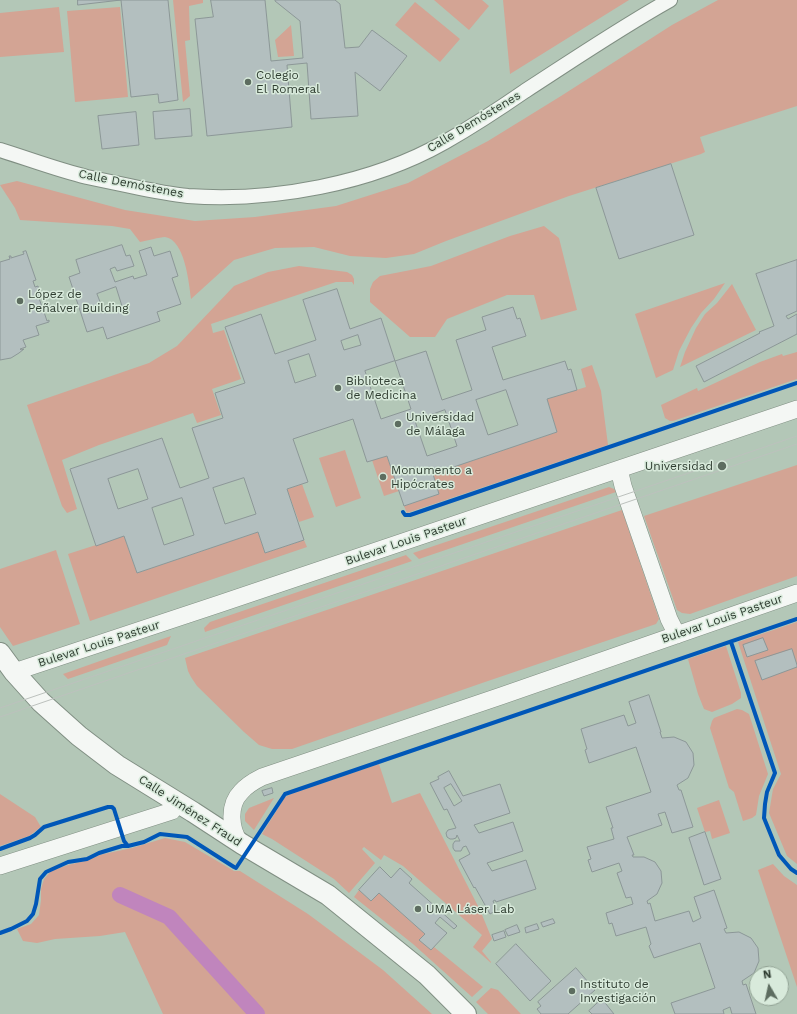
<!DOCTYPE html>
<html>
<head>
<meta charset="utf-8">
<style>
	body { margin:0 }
	#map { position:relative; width:797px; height:1014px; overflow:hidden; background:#b3c7b7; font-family:"Work Sans",sans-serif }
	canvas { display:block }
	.north { position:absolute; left:749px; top:966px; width:40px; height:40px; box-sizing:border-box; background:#d8eadb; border:1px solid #94a597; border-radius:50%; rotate:351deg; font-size:11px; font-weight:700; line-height:16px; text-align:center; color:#2f3d31 }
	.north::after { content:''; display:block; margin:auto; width:14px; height:18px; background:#5d6d60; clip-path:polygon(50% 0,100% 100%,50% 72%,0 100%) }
</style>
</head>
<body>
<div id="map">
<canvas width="797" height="1014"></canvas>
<div class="north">N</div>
</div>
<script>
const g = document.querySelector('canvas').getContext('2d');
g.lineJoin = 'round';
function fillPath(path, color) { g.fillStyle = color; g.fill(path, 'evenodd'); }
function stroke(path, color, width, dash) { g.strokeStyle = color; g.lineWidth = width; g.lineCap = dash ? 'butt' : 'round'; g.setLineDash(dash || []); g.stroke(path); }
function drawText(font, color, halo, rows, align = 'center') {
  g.font = font + ' "Work Sans",sans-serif'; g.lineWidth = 3; g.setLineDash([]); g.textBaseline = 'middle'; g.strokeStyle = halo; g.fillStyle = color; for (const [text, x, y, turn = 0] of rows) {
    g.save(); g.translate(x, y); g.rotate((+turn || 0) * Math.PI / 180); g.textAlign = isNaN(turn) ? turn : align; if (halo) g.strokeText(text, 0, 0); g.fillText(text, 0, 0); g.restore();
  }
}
const green = new Path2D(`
	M173 0H203V3L189 6 190 40 185 41 190 96 183 102Z
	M434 0H482L489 6 469 30Z
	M503 0H629L510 74Z
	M718 0H797V106L700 137 705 152 701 154 569 196 446 241 414 254 386 258 350 256 314 247 275 248 234 260 191 299C189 283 185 240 165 237 160 237 146 241 140 242L130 229 112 226 20 220 15 208 0 185 17 181 125 210 195 221 255 217 336 206 408 183 488 141 561 96 672 25Z
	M415 2 460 39 440 62 395 25Z
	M59 7 64 52 0 57V13Z
	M120 7 128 97 75 102 67 11Z
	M291 25 294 56 278 57 275 40Z
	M544 226 559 238 577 310 541 320 534 295H507L447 319 435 337H410L370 302V289L373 282 380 276 431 266 510 236Z
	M299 266 347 272 352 275 354 279V285L352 282H336L211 324 213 333 224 330 241 379 212 389 221 415 197 423 193 413 99 445 62 460 77 509 67 513 62 506 27 405 149 363 177 346 234 286 268 272Z
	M725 283 714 299 701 313 691 328 679 351 673 370 656 378 635 314Z
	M732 284 756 330 680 367 685 352 696 328 705 314 717 303Z
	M797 352V379L673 421H670L665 418 661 405 697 388 698 391 760 362 782 354 783 356Z
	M592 365 601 391 608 445 407 513 404 506 439 494 433 474 557 432 547 399 586 387 581 369Z
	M345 450 361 498 336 507 319 458Z
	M387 456 399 491 384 496 372 460Z
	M797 465V576L690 614 682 613 677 610 644 516Z
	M302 484 314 517 299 522 287 489Z
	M609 487 614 489 616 492 419 559 413 553Z
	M622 510 659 619 656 624 485 682 292 749H272L259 745 244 732 197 686 191 677 188 671 185 658Z
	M258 532 265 553 304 540 307 547 90 621 68 554 124 536 137 573Z
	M56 550 80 624 13 646 0 627V569Z
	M406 555 412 561 205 632 204 628 210 622Z
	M797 622V864L787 856 769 813 773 789 781 774 738 642Z
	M171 636 167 645 68 679 63 674Z
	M726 646 741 693V698L732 704 712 712 704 709 698 694 688 659Z
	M737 709 742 710 749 714 768 774 759 796 756 815 752 818 743 821 734 792 729 788 710 728 712 721 714 718Z
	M379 764 392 803 420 793 480 910 492 939 482 951 491 962V963L473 947 482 935 403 866 384 855 381 860 364 847 362 849 375 863 349 893 334 879 272 839 262 834 285 797 291 794Z
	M0 794 35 817 41 827 29 836 0 846Z
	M274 798 254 830 245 821V814L249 808Z
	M719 800 730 833 712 839 710 831 705 832 697 808Z
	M165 838 185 842 234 871H240L308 914 383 970 432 1014H163L125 932 100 936 55 939 37 943 23 941 17 929 31 924 39 915 41 900V889L44 879 51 871 68 865 89 860 99 855 132 848Z
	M773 864 784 876 797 885V987L758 870Z
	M359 890 371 901 379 893 425 934 420 940 431 950 434 947 483 987 472 997 413 944 354 897Z
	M491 988 498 990 521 1014H488L476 1002Z`);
const canal = new Path2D(`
	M120 895 169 917 257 1014`);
const building = new Path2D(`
	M78 0H168L178 100 159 103 158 94 131 97 121 0 78 5Z
	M211 0H265L271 61 303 58 300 21 275 1V0H335L340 4 345 48 359 47 372 30 407 56 380 91 355 72 358 116 311 119 307 63 287 65 292 127 207 136 195 19 213 17Z
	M190 109 192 136 155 139 153 112Z
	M136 112 139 145 102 149 98 116Z
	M671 164 694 235 619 259 596 188Z
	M122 245 126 256 130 255 134 266 117 271 115 267 110 269 115 282 133 276 134 279 147 275 139 251 151 247 154 256 170 251 178 276 172 278 181 304 157 312 160 321 107 339 103 327 87 332 69 277 80 273 76 260ZM116 287 122 306 104 312 97 294Z
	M26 251 36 280 33 281 35 287 38 286 40 294 38 295 42 307 44 306 45 308 43 309 47 321 49 320V322L36 326 39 335 23 340 26 347 20 349 21 350 24 349 19 353 11 358 0 360V262L10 259 9 256H11V258L24 254 23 252Z
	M797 260V311L786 316 788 319 797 314V334L704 382 696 366 760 333 759 332 774 326 756 274Z
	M337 289 350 329 381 318 395 361 426 351 442 400 472 390 456 340 486 330 482 317 513 307 517 319 520 318 526 336 492 347 503 380 565 361 568 370 571 369 577 390 547 399 557 432 433 474 439 494 404 506 387 456 367 462 353 419 293 439 308 482 287 489 304 540 265 553 258 532 137 573 124 536 96 546 70 469 162 438 180 488 209 478 192 428 223 418 215 393 245 383 225 327 261 314 275 354 316 340 303 300ZM358 335 361 345 344 350 341 341ZM309 354 316 376 295 383 288 361ZM395 361 411 409 381 419 365 371ZM506 390 518 425 488 435 476 400ZM445 410 457 446 427 456 415 421ZM138 469 148 499 118 509 108 479ZM244 478 256 514 225 524 213 488ZM182 498 194 535 164 545 152 508Z
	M763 638 768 650 747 657 743 645Z
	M792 649 797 665V667L762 680 755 661Z
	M649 695 661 732H660L662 738 674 737 686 742 693 753 694 765 688 778 677 785 679 790H681L693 827 672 833 665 812 658 814 662 825 627 837 634 855H632L633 857H644L655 862 661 871 662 883 657 894 647 901 648 904 650 903 655 921 689 911 693 922 701 918 694 897 714 890 727 928 724 929 726 933 739 932 751 938 758 948 759 961 754 973 742 981 743 985 746 984 756 1014H732L730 1007 723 1010 724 1014H675L671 1003 715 988 700 943 654 958 649 946 651 944 646 927 616 936 612 923 609 924 606 913 633 904 631 897 626 898 617 873 622 871 619 863 592 872 588 860 591 859 587 847 614 839 611 828H613L606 807 651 792 636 747 589 763 585 750 587 749 581 729 624 715 628 726 636 723 629 702Z
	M449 771 463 796 500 784 510 813 474 825 479 833 513 822 523 851 487 863 492 871 526 860 536 889 496 902 495 900 493 901 497 910 490 914 475 887 474 888 459 860 470 854 466 846 463 847 461 851H455L453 848V844L455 841H460L457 835 456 838 453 839H450L447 837 446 833 448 830 456 828 447 809 444 810 430 783 439 779 438 777ZM451 784 462 801 454 806 444 788Z
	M272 788 273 793 264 796 262 791Z
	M705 832 721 879 704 885 689 838Z
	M380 867 391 878 400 868 412 879 409 883 457 926 454 929 440 917 435 923 447 933 431 950 419 940 425 934 379 893 371 901 359 890Z
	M553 919 555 923 543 927 541 923Z
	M537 924 539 929 526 933 525 928Z
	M517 925 520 932 508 936 505 930Z
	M504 931 506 937 494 941 492 935Z
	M516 944 551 981 530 1001 496 964Z
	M576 968 595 990 568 1014H541L537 1009 541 1006 538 1002Z
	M602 999 614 1014H592L589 1011Z`);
const minor = new Path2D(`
	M0 150C29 159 58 170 87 177 101 180 116 183 130 186 149 190 168 194 188 196 272 202 371 184 445 142 473 126 499 109 525 91 573 60 620 28 670 0`);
const tertiary = new Path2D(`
	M619 469 623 486 669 619 677 635
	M14 672 219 604 797 409
	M240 843C230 829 228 805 241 792 246 786 254 781 262 777L501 696 797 593
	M0 866 172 811`);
const secondary = new Path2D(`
	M0 653 14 672 41 702 79 736 117 765 193 812 242 844 328 895 427 975 466 1014`);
const tram = new Path2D(`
	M0 708 797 436
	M0 717 797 444`);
const cycleway = new Path2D(`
	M403 512 405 515H410L797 383
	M731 642 775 773 767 792 765 804 764 818 779 855 791 869 797 873
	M0 849 30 838 35 835 44 827 108 807H112L114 809 124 841 128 846
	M0 933 11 929 27 921 33 914 36 904 40 879 46 872 68 862 87 859 99 853 122 846H128L144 842 160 834 187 837 234 867 236 868 285 794 797 619`);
const markers = [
	[248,82,4,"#5d6d60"],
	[20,301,4,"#5d6d60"],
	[338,388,4,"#5d6d60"],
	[398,424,4,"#5d6d60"],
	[722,466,5,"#5d6d60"],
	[383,477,4,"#5d6d60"],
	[418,909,4,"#5d6d60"],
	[572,991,4,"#5d6d60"]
];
const poiNames = [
	["Colegio",256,75],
	["El Romeral",256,89],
	["López de",28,294],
	["Peñalver Building",28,308],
	["Biblioteca",346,381],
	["de Medicina",346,395],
	["Universidad",406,417],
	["de Málaga",406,431],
	["Universidad",713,466,"right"],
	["Monumento a",391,470],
	["Hipócrates",391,484],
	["UMA Láser Lab",426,909],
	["Instituto de",580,984],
	["Investigación",580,998]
];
const streetNames = [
	["Calle Demóstenes",474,122,-31],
	["Calle Demóstenes",131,184,11],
	["Bulevar Louis Pasteur",406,541,-19],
	["Bulevar Louis Pasteur",722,619,-19],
	["Bulevar Louis Pasteur",99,644,-18],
	["Calle Jiménez Fraud",190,811,33]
];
fillPath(green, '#d3a494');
stroke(canal, '#c085bd', 16);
fillPath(building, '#b3bfbf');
stroke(building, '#8c9797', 1);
stroke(minor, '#808f83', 16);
stroke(tertiary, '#808f83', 18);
stroke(secondary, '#808f83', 22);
stroke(minor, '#f4f7f4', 14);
stroke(tertiary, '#f4f7f4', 17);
stroke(secondary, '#f4f7f4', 20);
stroke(tram, '#bcc1bd', 1);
stroke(cycleway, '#0057b8', 4);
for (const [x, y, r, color] of markers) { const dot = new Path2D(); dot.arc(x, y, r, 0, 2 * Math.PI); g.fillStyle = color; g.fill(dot); stroke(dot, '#d8eadb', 1.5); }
drawText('12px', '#2f3d31', '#d8eadb', poiNames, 'left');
drawText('12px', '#2f3d31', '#d8eadb', streetNames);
</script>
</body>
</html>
